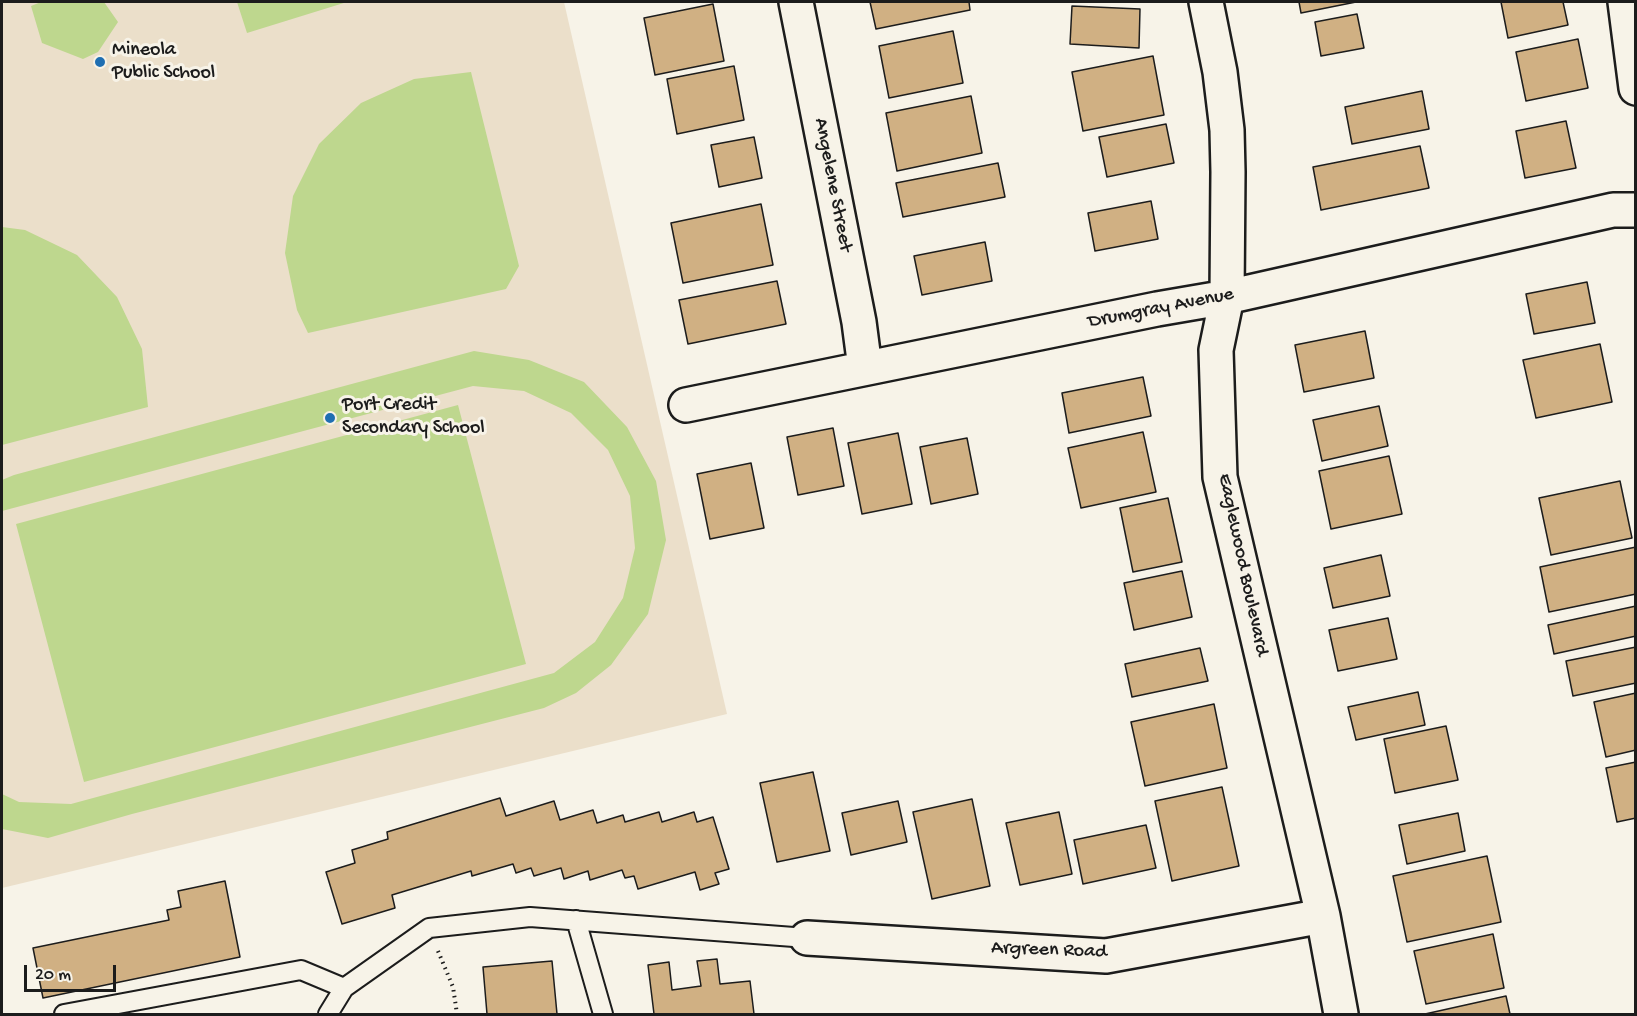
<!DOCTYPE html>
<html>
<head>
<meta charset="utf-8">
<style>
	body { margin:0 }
	#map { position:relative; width:1637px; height:1016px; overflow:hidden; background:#f7f3e8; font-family:"Gochi Hand",sans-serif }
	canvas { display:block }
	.frame { position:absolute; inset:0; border:3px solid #1c1c1c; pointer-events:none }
	.scale { position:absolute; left:24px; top:965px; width:92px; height:27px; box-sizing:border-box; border:3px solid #1c1c1c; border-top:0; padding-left:8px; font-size:18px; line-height:21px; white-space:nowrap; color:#1c1c1c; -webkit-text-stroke:4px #f7f3e8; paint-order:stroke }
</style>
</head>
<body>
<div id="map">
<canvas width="1637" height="1016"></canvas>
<div class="frame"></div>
<div class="scale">20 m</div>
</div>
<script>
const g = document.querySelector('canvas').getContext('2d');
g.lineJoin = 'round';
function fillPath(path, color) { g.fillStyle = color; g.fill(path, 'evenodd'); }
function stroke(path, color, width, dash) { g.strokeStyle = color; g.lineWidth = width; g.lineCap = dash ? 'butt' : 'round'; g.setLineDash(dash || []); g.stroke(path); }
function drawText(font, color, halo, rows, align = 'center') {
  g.font = font + ' "Gochi Hand",sans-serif'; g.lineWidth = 6; g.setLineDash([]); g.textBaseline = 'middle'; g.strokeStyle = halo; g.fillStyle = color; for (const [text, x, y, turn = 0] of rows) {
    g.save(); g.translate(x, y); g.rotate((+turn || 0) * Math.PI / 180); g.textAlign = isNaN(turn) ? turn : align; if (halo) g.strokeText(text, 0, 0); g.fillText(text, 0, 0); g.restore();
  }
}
const built = new Path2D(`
	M2 2H564L727 714 2 888Z`);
const green = new Path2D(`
	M41 2H104L118 22 98 52 83 59 42 43 31 6Z
	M237 2H347L247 33Z
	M471 72 519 266 506 289 308 333 297 310 285 253 293 196 319 144 361 103 414 79Z
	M2 227 25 230 77 255 117 297 142 349 148 407 2 445Z
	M474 351 529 360 584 382 627 427 656 481 666 540 648 614 611 665 576 693 544 708 132 814 48 838 2 829V794L19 802 71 804 554 673 595 642 623 598 635 548 630 496 608 450 571 413 524 391 473 386 2 511V480L14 475Z
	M458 405 526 664 84 782 16 524Z`);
const building = new Path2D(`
	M870 2H969L970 10 876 29Z
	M1299 2H1356L1301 13Z
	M1501 2H1563L1568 25 1508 38Z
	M713 4 724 61 655 75 644 18Z
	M1072 6 1140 9 1139 48 1070 44Z
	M1357 14 1364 48 1321 56 1315 22Z
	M953 31 963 83 889 98 879 46Z
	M1578 39 1588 88 1526 101 1516 52Z
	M1153 56 1164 115 1083 131 1072 72Z
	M734 66 744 120 677 134 667 79Z
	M1422 91 1429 129 1352 144 1345 107Z
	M971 96 982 153 897 171 886 113Z
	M1566 121 1576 168 1525 178 1516 131Z
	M1166 124 1174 163 1107 177 1099 137Z
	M754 137 762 178 719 187 711 145Z
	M1420 146 1429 188 1321 210 1313 167Z
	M998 163 1005 197 903 217 896 183Z
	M1151 201 1158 239 1095 251 1088 213Z
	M761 204 773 265 683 283 671 223Z
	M985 242 992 281 922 295 914 256Z
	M777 281 786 324 688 344 679 300Z
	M1587 282 1595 323 1534 334 1526 294Z
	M1365 331 1374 378 1304 392 1295 345Z
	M1600 344 1612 402 1536 418 1523 360Z
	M1143 377 1151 416 1069 433 1062 393Z
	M1379 406 1388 446 1322 461 1313 420Z
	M833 428 844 486 798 495 787 437Z
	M1143 432 1156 492 1081 508 1068 448Z
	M898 433 912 504 862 514 848 443Z
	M967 438 978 494 931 504 920 447Z
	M1389 456 1402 514 1331 529 1319 471Z
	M751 463 764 528 710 539 697 474Z
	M1620 481 1632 538 1551 555 1539 498Z
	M1168 498 1182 562 1133 572 1120 508Z
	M1636 547V594L1549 612 1540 567Z
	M1381 555 1390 596 1333 608 1324 568Z
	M1182 571 1192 617 1134 630 1124 583Z
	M1636 606V636L1554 654 1548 625Z
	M1388 618 1397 659 1338 671 1329 630Z
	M1636 647V683L1573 696 1566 661Z
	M1200 648 1208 681 1132 697 1125 664Z
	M1418 692 1425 725 1356 740 1348 707Z
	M1636 693V750L1606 757 1594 702Z
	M1214 704 1227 768 1145 786 1131 722Z
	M1446 726 1458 780 1395 793 1384 739Z
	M1636 762V818L1617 822 1606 768Z
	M813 772 830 851 777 862 760 783Z
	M1222 787 1239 866 1172 881 1155 801Z
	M500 798 506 816 554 801 560 820 593 810 597 823 623 815 625 822 659 812 662 822 694 812 697 822 713 817 729 869 715 873 719 884 700 890 695 872 638 889 634 876 625 878 622 870 590 880 588 871 564 879 561 868 534 876 531 868 516 873 513 864 472 876 471 871 392 895 395 908 342 924 326 872 355 863 352 850 388 839 387 832Z
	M972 799 990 886 932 899 913 812Z
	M898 801 907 842 851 855 842 813Z
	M1059 812 1072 874 1020 885 1006 823Z
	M1458 813 1465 851 1407 864 1399 825Z
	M1146 825 1156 868 1083 884 1074 840Z
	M1487 856 1501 922 1407 942 1393 876Z
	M225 881 240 957 43 998 33 948 169 920 167 910 181 907 178 891Z
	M1493 934 1504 988 1426 1004 1414 951Z
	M717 959 720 984 750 981 754 1014H654L648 965 669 962 672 990 701 986 697 961Z
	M552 961 557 1014H487L483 967Z
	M1506 996 1510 1014H1425Z`);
const path = new Path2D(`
	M438 951 453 987 457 1014`);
const lane = new Path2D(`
	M576 920 603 1014
	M64 1014 301 970 344 988
	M328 1014 344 988 429 928 530 917 807 938`);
const street = new Path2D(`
	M796 2 859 322 865 368
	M1206 2 1220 72 1227 130 1228 172 1227 297 1216 350 1220 477 1323 916 1341 1014
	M1625 2 1636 88
	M686 405 1157 309 1227 297 1613 210H1636
	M807 938 1106 956 1323 916`);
const markers = [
	[100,62,6,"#1f6fb2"],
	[330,418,6,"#1f6fb2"]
];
const poiNames = [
	["Mineola",112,51],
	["Public School",112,74],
	["Port Credit",342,406],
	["Secondary School",342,429]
];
const streetNames = [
	["Angelene Street",832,185,79],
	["Drumgray Avenue",1161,309,-11],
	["Eaglewood Boulevard",1242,565,78],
	["Argreen Road",1049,951,2]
];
fillPath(built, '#ebdfca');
fillPath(green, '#bed78e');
fillPath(building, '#d0b083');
stroke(building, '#1c1c1c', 1.5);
stroke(lane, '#1c1c1c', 22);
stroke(street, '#1c1c1c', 38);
stroke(path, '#1c1c1c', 4, [1.5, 4.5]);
stroke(lane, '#f7f3e8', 18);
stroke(street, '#f7f3e8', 33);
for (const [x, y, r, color] of markers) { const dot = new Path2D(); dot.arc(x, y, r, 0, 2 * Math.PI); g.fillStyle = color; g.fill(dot); stroke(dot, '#f7f3e8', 2); }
drawText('20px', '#1c1c1c', '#f7f3e8', poiNames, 'left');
drawText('20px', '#1c1c1c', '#f7f3e8', streetNames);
</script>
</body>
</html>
